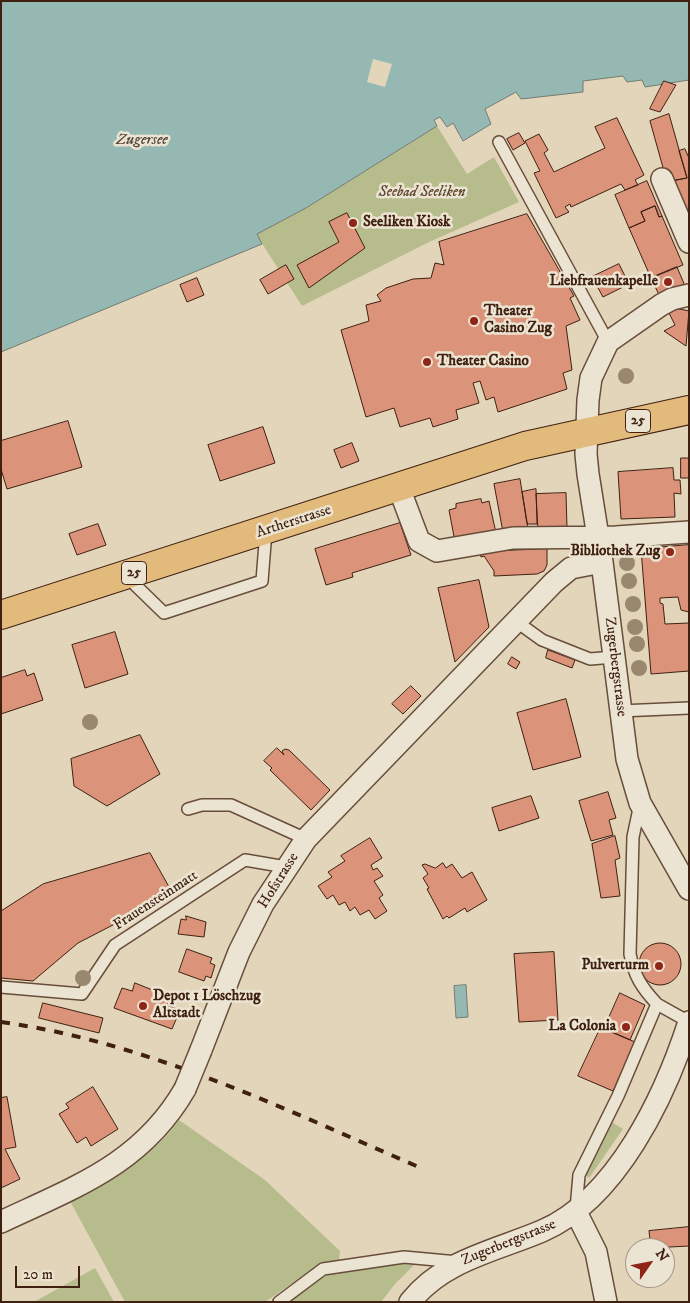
<!DOCTYPE html>
<html>
<head>
<meta charset="utf-8">
<style>
	body { margin:0 }
	#map { position:relative; width:690px; height:1303px; overflow:hidden; background:#e2d5b9; font-family:"IM FELL DW Pica",serif }
	canvas { display:block }
	.frame { position:absolute; inset:0; border:2px solid #402011; pointer-events:none }
	.north { position:absolute; left:625px; top:1238px; width:50px; height:50px; box-sizing:border-box; background:#ece4d2; border:1px solid #a79685; border-radius:50%; rotate:57deg; font-size:14px; font-weight:700; line-height:20px; text-align:center; color:#402011 }
	.north::after { content:''; display:block; margin:auto; width:18px; height:22px; background:#8f2418; clip-path:polygon(50% 0,100% 100%,50% 72%,0 100%) }
	.scale { position:absolute; left:15px; top:1266px; width:65px; height:22px; box-sizing:border-box; border:2px solid #402011; border-top:0; padding-left:6px; font-size:15px; line-height:18px; white-space:nowrap; color:#402011; -webkit-text-stroke:4px #ece4d2; paint-order:stroke }
</style>
</head>
<body>
<div id="map">
<canvas width="690" height="1303"></canvas>
<div class="frame"></div>
<div class="north">N</div>
<div class="scale">20 m</div>
</div>
<script>
const g = document.querySelector('canvas').getContext('2d');
g.lineJoin = 'round';
function fillPath(path, color) { g.fillStyle = color; g.fill(path, 'evenodd'); }
function stroke(path, color, width, dash) { g.strokeStyle = color; g.lineWidth = width; g.lineCap = dash ? 'butt' : 'round'; g.setLineDash(dash || []); g.stroke(path); }
function drawText(font, color, halo, rows, align = 'center') {
  g.font = font + ' "IM FELL DW Pica",serif'; g.lineWidth = 5; g.setLineDash([]); g.textBaseline = 'middle'; g.strokeStyle = halo; g.fillStyle = color; for (const [text, x, y, turn = 0] of rows) {
    g.save(); g.translate(x, y); g.rotate((+turn || 0) * Math.PI / 180); g.textAlign = isNaN(turn) ? turn : align; if (halo) g.strokeText(text, 0, 0); g.fillText(text, 0, 0); g.restore();
  }
}
const green = new Path2D(`
	M437 126 467 174 494 157 519 202 429 242 302 306 256 234 306 208Z
	M179 1120 265 1180 340 1251 339 1260 316 1267 265 1302H125L71 1203 73 1198C114 1178 153 1157 179 1120Z
	M610 1121 623 1129 589 1178 583 1173Z
	M405 1261 417 1262 395 1284 381 1302H284L321 1275Z
	M95 1268 114 1302H34Z`);
const water = new Path2D(`
	M1 1H689V80L645 87 642 80 627 82 623 76 583 81V92L521 99 516 92 485 109 491 124 463 141 453 123 447 127 440 117 434 120 437 126 306 208 257 234 262 244 1 352Z
	M466 985 468 1017 456 1018 454 986Z`);
const pier = new Path2D(`
	M373 59 392 64 385 87 367 82Z`);
const building = new Path2D(`
	M664 81 676 85 660 112 650 109Z
	M669 114 687 178 667 182 650 121Z
	M617 118 644 175 635 180 638 185 625 190 621 184 571 207 570 204 565 207 569 212 556 218 534 173 540 171 525 141 539 134 548 150 544 153 554 172 605 148 595 127Z
	M519 133 525 143 513 150 507 139Z
	M685 149 689 158V219H687L675 180 687 178 679 151Z
	M647 181 662 216 659 217 655 206 641 212 645 221 629 228 615 195Z
	M655 206 659 217 662 216 683 265 651 278 629 228 645 221 641 212Z
	M347 213 365 248 309 288 297 265 339 242 329 222Z
	M527 214 574 296 570 298 580 320 566 326 572 370 563 373 567 389 498 412 494 397 486 400 480 381 473 383 479 403 456 410 458 419 433 427 430 418 400 427 394 408 366 417 341 330 369 321 366 305 381 301 377 295 386 288 413 279 431 278 435 263 444 265 439 242Z
	M619 264 629 284 603 297 592 277Z
	M286 265 294 279 268 294 260 280Z
	M677 267 685 286 660 297 651 278Z
	M197 278 204 295 187 302 180 285Z
	M670 307 689 311 686 346 664 331 675 325 667 309Z
	M68 421 82 467 7 489 1 469V441Z
	M263 427 275 463 220 481 208 445Z
	M352 443 359 461 341 468 334 450Z
	M681 458H689V478H681Z
	M673 468 674 480H680L681 494 674 493 675 517 621 519 618 472Z
	M520 479 528 528 503 532 494 484Z
	M536 489 537 524H527L522 492Z
	M566 493 567 528 538 531 536 494Z
	M481 499 482 503 489 501 496 533 455 542 449 510 456 508V504Z
	M400 523 411 555 352 573 353 577 326 585 315 549Z
	M98 524 106 545 77 555 69 534Z
	M689 545V612L681 610 678 597 660 598V603L663 604 665 624 689 623V671L651 674 641 549Z
	M547 549V565L544 571 537 574 494 576V571L484 556 481 557 480 552Z
	M479 580 489 627 455 662 438 588Z
	M115 632 128 674 85 688 72 645Z
	M548 650 575 660 572 668 546 658Z
	M512 657 520 662 516 669 508 664Z
	M25 670 27 676 34 673 43 700 1 714V678Z
	M411 686 421 696 403 714 392 704Z
	M566 699 581 757 533 770 517 713Z
	M140 735 160 774 107 806 74 786 71 759Z
	M277 748 284 755 282 751 285 749 289 750 330 790 311 810 270 770 272 768 264 761Z
	M608 792 616 818 609 820 613 835 591 841 579 801Z
	M531 796 539 818 499 831 492 808Z
	M615 836 620 858 615 860 620 896 601 898 592 844Z
	M370 838 382 858 371 865 373 870 377 868 383 876 374 881 383 895 379 898 387 911 375 919 369 910 360 915 355 907 350 911 345 902 339 905 333 895 327 899 318 886 332 877 328 872 345 861 341 856Z
	M150 853 173 894 78 943 33 981 1 978V911L43 884Z
	M443 863 446 868 452 864 462 878 472 872 487 900 467 912 465 908 449 918 447 916 443 919 427 889 429 888 423 878 428 874 422 865 425 864 435 868Z
	M186 916 206 922 204 937 178 934 181 919 186 920Z
	M639 964a21 21 0 1 1 42 0a21 21 0 1 1-42 0Z
	M187 949 212 958 210 963 215 965 211 978 206 976 204 981 179 972Z
	M554 952 558 1020 519 1022 514 954Z
	M135 983 170 997 167 1005 180 1010 172 1029 114 1008 122 988 132 991Z
	M620 993 645 1005 630 1040 604 1029Z
	M43 1003 103 1018 99 1033 39 1018Z
	M601 1027 635 1042 613 1091 578 1076Z
	M93 1087 118 1129 91 1146 86 1137 77 1143 59 1114 69 1108 66 1104Z
	M7 1097 16 1147 5 1149 20 1179 1 1188V1098Z
	M689 1227V1246L651 1248 649 1231Z`);
const lane = new Path2D(`
	M499 142 608 342
	M127 577 164 613 262 581 266 531
	M517 622 542 640 590 659 614 657
	M620 711 689 708
	M188 809 202 805H231L306 839
	M1 987 82 994 115 945 245 860 286 867
	M657 1004 689 1022
	M576 1209 579 1175 618 1096 657 1004C642 988 634 976 630 954L633 837 640 804
	M279 1302 323 1269 404 1257 458 1262`);
const street = new Path2D(`
	M662 179 689 242
	M689 295 672 299 661 305 608 342 591 378 588 400 586 454 588 474 602 562 627 759 640 803 689 889
	M399 488 419 541 437 551 513 538 616 537 689 532
	M201 1050 239 952 263 904 306 839 554 582 571 568 602 562
	M576 1212 596 1252 606 1302
	M1 1222C75 1187 142 1164 185 1089
	M410 1302C443 1260 495 1251 542 1231 617 1199 665 1096 689 1022`);
const primary = new Path2D(`
	M1 615 525 446 689 410`);
const rail = new Path2D(`
	M1 1022C148 1042 286 1110 421 1168`);
const streetBridge = new Path2D(`
	M185 1089 201 1050`);
const trees = [
	[626,376],
	[627,563],
	[629,581],
	[633,604],
	[635,627],
	[637,644],
	[639,668],
	[90,722],
	[83,978]
];
const markers = [
	[353,223,5,"#8f2418"],
	[668,282,5,"#8f2418"],
	[474,321,5,"#8f2418"],
	[427,362,5,"#8f2418"],
	[670,552,5,"#8f2418"],
	[659,966,5,"#8f2418"],
	[143,1006,5,"#8f2418"],
	[626,1027,5,"#8f2418"]
];
const shields = [
	[638,421,25],
	[134,573,25]
];
const shieldNames = [
	["25",638,421],
	["25",134,573]
];
const parkNames = [
	["Seebad Seeliken",422,193]
];
const poiNames = [
	["Seeliken Kiosk",363,223],
	["Liebfrauenkapelle",658,282,"right"],
	["Theater",484,312],
	["Casino Zug",484,329],
	["Theater Casino",437,362],
	["Bibliothek Zug",660,552,"right"],
	["Pulverturm",649,966,"right"],
	["Depot 1 Löschzug",153,997],
	["Altstadt",153,1014],
	["La Colonia",616,1027,"right"]
];
const streetNames = [
	["Artherstrasse",294,522,-18],
	["Zugerbergstrasse",615,667,83],
	["Hofstrasse",279,881,-58],
	["Frauensteinmatt",156,901,-33],
	["Zugerbergstrasse",509,1243,-22]
];
const waterNames = [
	["Zugersee",142,141]
];
fillPath(green, '#b7bc8d');
fillPath(water, '#95b8b2');
stroke(water, '#737b72', 1);
fillPath(pier, '#e2d5b9');
fillPath(building, '#db937a');
stroke(building, '#402011', 1);
stroke(lane, '#684d3b', 14);
stroke(street, '#684d3b', 24);
stroke(primary, '#402011', 30);
stroke(lane, '#ece4d2', 11);
stroke(street, '#ece4d2', 21);
stroke(primary, '#e1ba7c', 28);
stroke(rail, '#402011', 4, [9, 9]);
stroke(streetBridge, '#684d3b', 24, []);
stroke(streetBridge, '#ece4d2', 21);
g.fillStyle = '#99876e';
for (const [x, y] of trees) { g.beginPath(); g.arc(x, y, 8, 0, 2 * Math.PI); g.fill(); }
for (const [x, y, r, color] of markers) { const dot = new Path2D(); dot.arc(x, y, r, 0, 2 * Math.PI); g.fillStyle = color; g.fill(dot); stroke(dot, '#ece4d2', 2); }
for (const [x, y, w] of shields) { const box = new Path2D(); box.roundRect(x - w / 2, y - 11.5, w, 23, 4); g.fillStyle = '#ece4d2'; g.fill(box); stroke(box, '#402011', 1); }
drawText('bold 14px', '#402011', null, shieldNames);
drawText('italic 15px', '#5e4730', '#ece4d2', parkNames);
drawText('bold 15px', '#402011', '#ece4d2', poiNames, 'left');
drawText('15px', '#402011', '#ece4d2', streetNames);
drawText('italic 16px', '#554639', '#ece4d2', waterNames);
</script>
</body>
</html>
